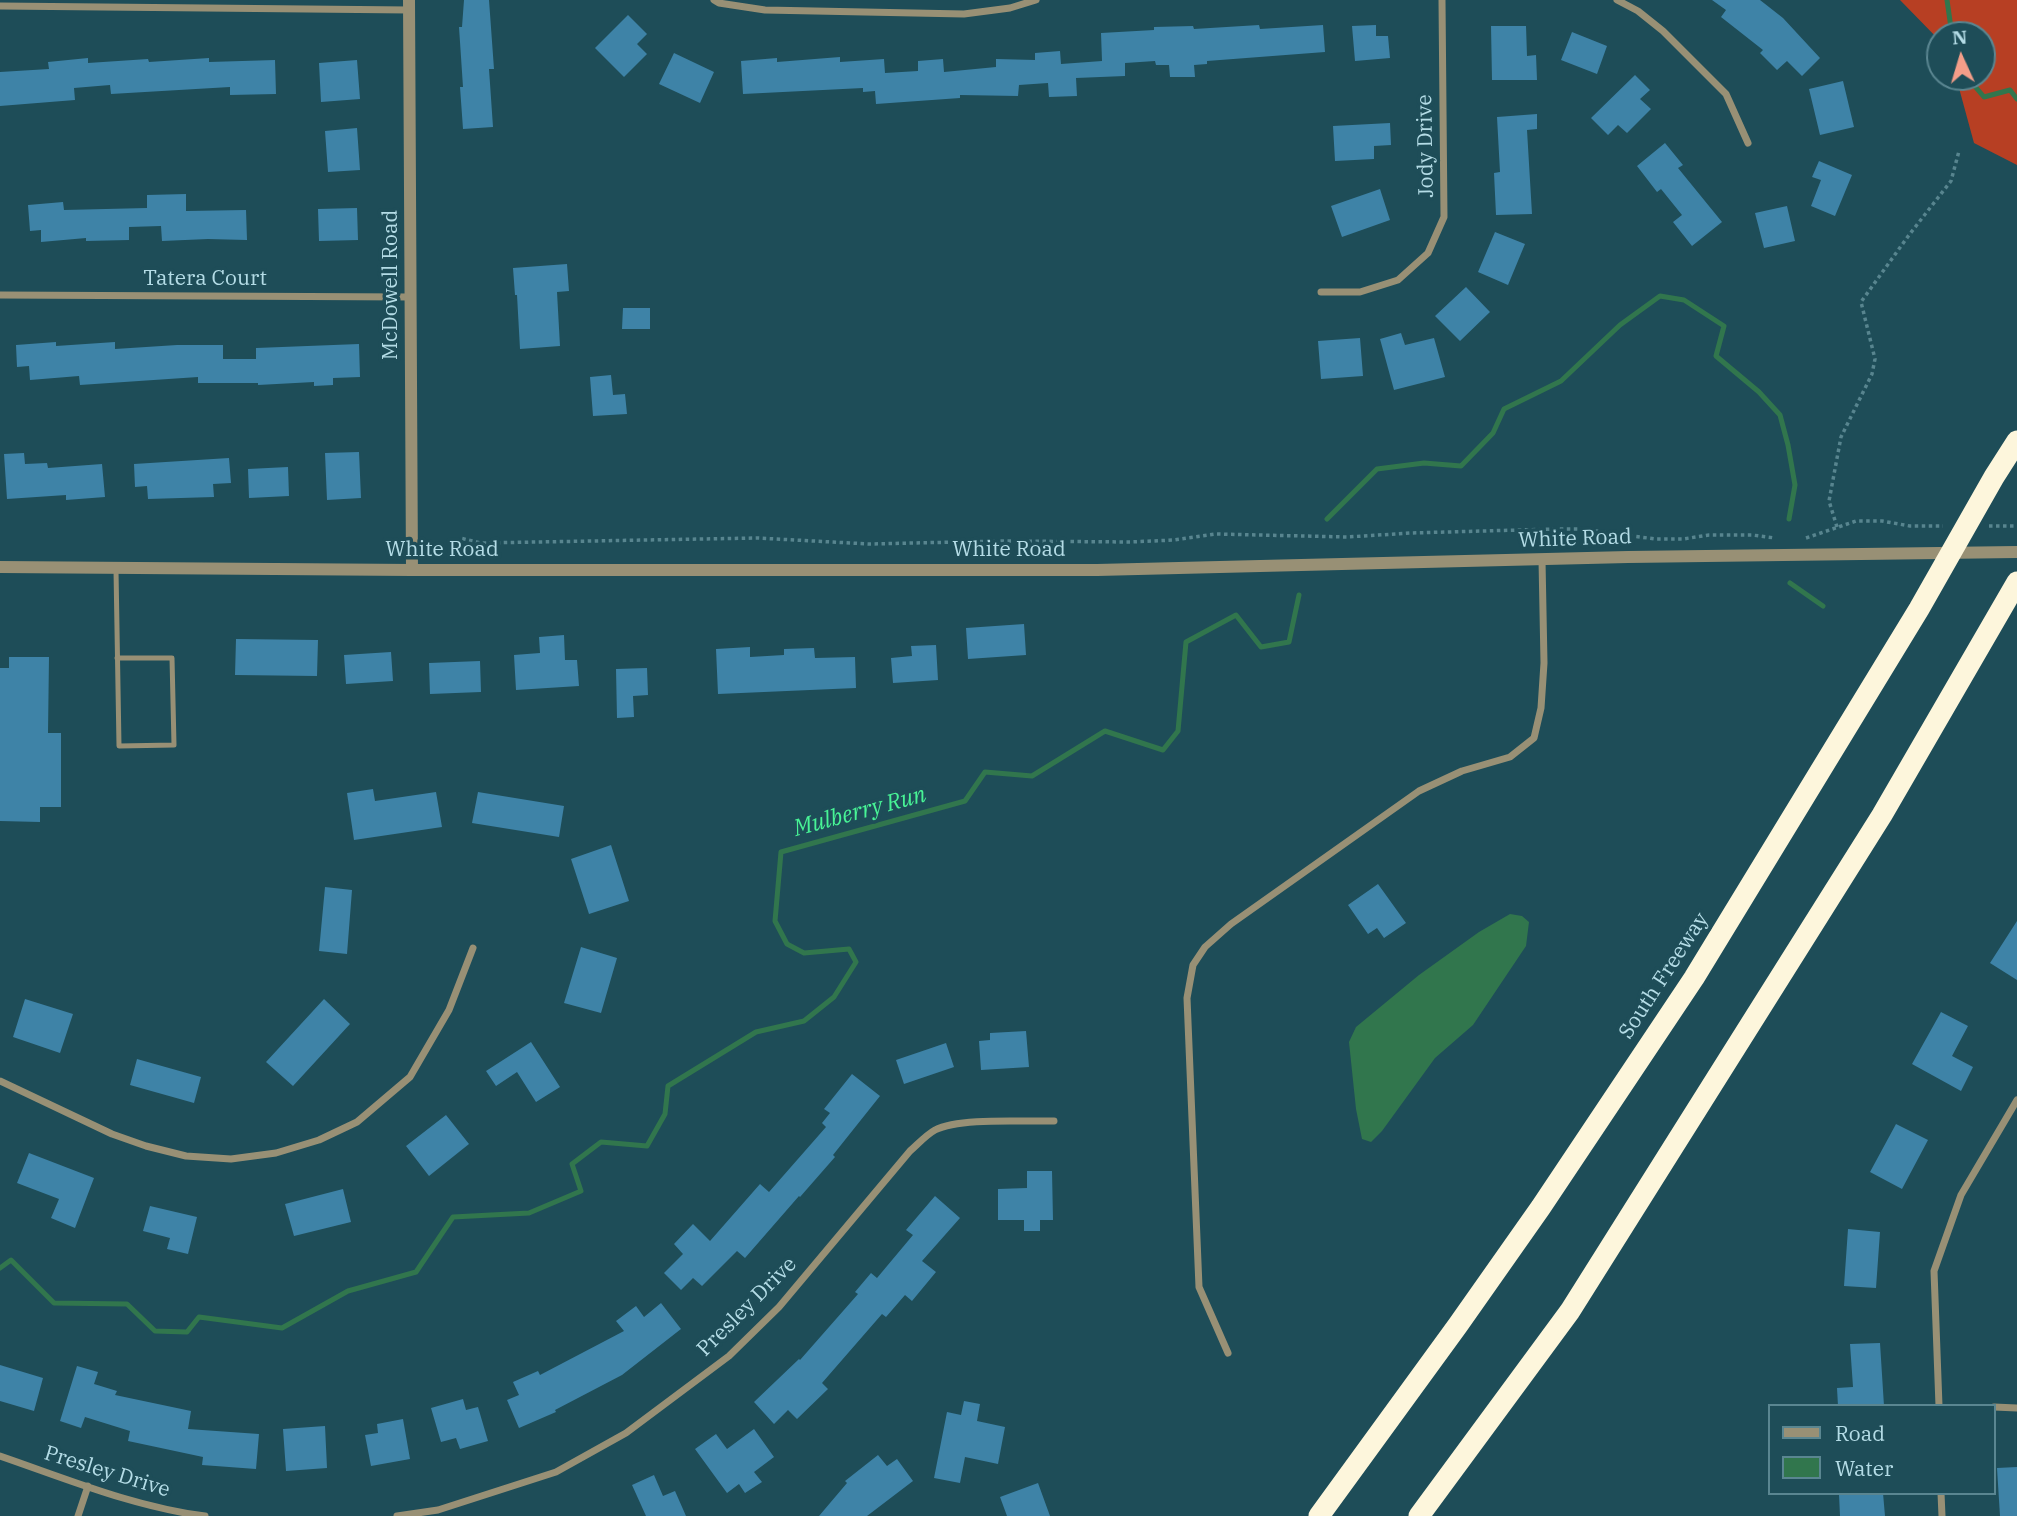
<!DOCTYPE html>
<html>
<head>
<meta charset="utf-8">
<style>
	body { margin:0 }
	#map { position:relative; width:2017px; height:1516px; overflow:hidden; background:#1e4d58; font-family:"IBM Plex Serif",serif }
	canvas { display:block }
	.legend { position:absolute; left:1768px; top:1404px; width:228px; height:91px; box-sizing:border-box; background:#1e4d58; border:2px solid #5a8691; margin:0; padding:9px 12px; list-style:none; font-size:21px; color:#b4dce6 }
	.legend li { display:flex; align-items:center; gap:14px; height:35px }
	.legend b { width:35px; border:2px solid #5a8691 }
	.north { position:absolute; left:1926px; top:21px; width:70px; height:70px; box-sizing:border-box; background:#1e4d58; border:2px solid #5a8691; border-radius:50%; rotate:356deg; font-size:19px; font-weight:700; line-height:28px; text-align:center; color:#b4dce6 }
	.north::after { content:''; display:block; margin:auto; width:24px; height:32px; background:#f49e89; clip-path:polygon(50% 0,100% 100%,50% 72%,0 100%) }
</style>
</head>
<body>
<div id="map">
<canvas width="2017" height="1516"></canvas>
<ul class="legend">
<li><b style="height:9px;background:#989075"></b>Road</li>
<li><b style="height:19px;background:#31764d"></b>Water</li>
</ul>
<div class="north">N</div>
</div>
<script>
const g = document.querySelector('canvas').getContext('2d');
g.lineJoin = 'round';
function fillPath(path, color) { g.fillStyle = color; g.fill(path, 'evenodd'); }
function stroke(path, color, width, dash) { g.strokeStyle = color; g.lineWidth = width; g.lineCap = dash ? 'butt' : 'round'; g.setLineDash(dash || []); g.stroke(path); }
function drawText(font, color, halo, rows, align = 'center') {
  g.font = font + ' "IBM Plex Serif",serif'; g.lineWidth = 7; g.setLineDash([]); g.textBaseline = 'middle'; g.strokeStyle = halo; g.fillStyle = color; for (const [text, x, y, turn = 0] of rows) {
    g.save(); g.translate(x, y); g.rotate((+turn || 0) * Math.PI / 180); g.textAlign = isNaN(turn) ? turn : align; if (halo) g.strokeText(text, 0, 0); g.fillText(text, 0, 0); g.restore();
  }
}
const forest = new Path2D(`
	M1900 0H2017V165L1974 143 1956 77H1982V35H1940V41Z`);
const water = new Path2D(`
	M1510 914 1522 916 1529 922 1526 946 1473 1025 1435 1058 1382 1131 1371 1142 1362 1139 1356 1109 1349 1042 1356 1027 1419 975 1479 932Z`);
const stream = new Path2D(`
	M1947 0 1952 35
	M1967 77 1984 97 2010 90 2017 99
	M1327 519 1377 469 1424 463 1461 466 1493 433 1504 409 1561 381 1620 325 1660 296 1684 300 1724 326 1716 356 1759 392 1780 415 1788 445 1795 485 1789 519
	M1790 583 1823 606
	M0 1268 11 1260 54 1303 127 1304 155 1331 187 1332 199 1317 282 1328 348 1291 416 1272 453 1217 529 1213 581 1191 572 1164 601 1142 647 1146 665 1114 668 1086 756 1032 804 1021 834 997 856 962 849 949 804 953 787 944 775 921 781 852 965 801 985 772 1032 776 1105 731 1163 750 1178 731 1186 642 1236 615 1261 647 1289 642 1299 595`);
const building = new Path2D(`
	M464 0H489L494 69H489L493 127 463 129 460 87H463L459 27H462Z
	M1712 0H1760L1783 18 1820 58 1802 76 1787 61 1777 70 1760 53 1763 50 1721 17 1726 10Z
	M628 15 647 34 637 44 647 54 624 77 595 48Z
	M1259 25 1260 29 1323 25 1325 52 1207 61V64L1194 65 1195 77H1170L1169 65H1156L1155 61 1125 63V76L1076 78 1077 96 1049 97 1048 83 1019 85 1018 96 960 95V98L876 104 875 91 863 92V88L743 94 741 61 777 58V62L840 57V62L884 59 885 73 918 71V61L943 59 944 72 996 67V59L1035 60V53L1060 51 1061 64 1102 61 1101 33 1154 30V27L1193 26 1194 29Z
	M1376 25V36H1388L1390 58 1355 61 1352 26Z
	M1491 26H1526L1527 56 1536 55 1537 80H1492Z
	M1572 32 1607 46 1597 74 1561 60Z
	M674 53 714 72 700 103 659 84Z
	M88 58V63L148 59 149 62 209 58V62L275 60 276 94 230 95V87L111 94 110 85 74 88 75 100 0 106V72L49 69 48 62Z
	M357 60 360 99 321 102 319 63Z
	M1635 75 1650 90 1640 99 1651 109 1627 133 1618 125 1608 135 1591 118Z
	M1843 81 1854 127 1820 135 1809 89Z
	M1537 114V129L1527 130 1532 214 1496 215 1494 173 1500 172 1497 117Z
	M1390 123 1391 145 1374 146V159L1335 161 1333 126Z
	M357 128 360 170 328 172 325 131Z
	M1665 143 1683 165 1678 168 1722 222 1692 246 1673 222 1682 215 1661 189 1657 192 1637 166Z
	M1819 161 1852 175 1835 216 1811 206 1821 180 1812 177Z
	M1380 189 1390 220 1342 237 1331 206Z
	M186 194V211L246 210 247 240 208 239 162 241 161 226 129 227V240L86 241V238L41 242V230L30 231 28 205 63 202 64 210 147 208V195Z
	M1787 206 1795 241 1764 248 1755 213Z
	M357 208 358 240 319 241 318 209Z
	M1495 232 1525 244 1508 285 1478 272Z
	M567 264 569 291 557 292 560 346 520 349 517 295H515L513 268Z
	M1466 287 1490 312 1460 341 1435 316Z
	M623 308H650V329H622Z
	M1401 333 1405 345 1434 338 1445 377 1394 390 1380 339Z
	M1360 338 1363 376 1321 379 1318 341Z
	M56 342V346L115 342V349L177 345H223V359H256V348L359 344 360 377 333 378V385L314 386V382L258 385V383H198V377L80 385 79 376 30 380 29 366 17 367 16 345Z
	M611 375 613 395 625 394 627 414 593 416 590 377Z
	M359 452 361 498 327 500 325 453Z
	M24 453 25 464 47 463 48 468 102 464 105 497 66 500V495L7 499 4 454Z
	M229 458 231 483 213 484 214 497 148 499 147 486 135 487 134 464Z
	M288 467 289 496 249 498 248 469Z
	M1024 624 1026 655 968 659 966 628Z
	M564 635 565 660H577L579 686 516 690 514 655 540 653 539 637Z
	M236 639 318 640 317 676 235 675Z
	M936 645 938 680 893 683 891 658 912 656 911 646Z
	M750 647V657L784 655V649L814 648 815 658 855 657 856 688 718 694 716 649Z
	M391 652 393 681 346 684 344 655Z
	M9 657H49L48 733H61V807H40V822L0 821V668H9Z
	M480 661 481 692 430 694 429 663Z
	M647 668 648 695 633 696 634 717 617 718 616 669Z
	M373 789 375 801 436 792 442 827 354 840 347 793Z
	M478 792 564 806 559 837 472 823Z
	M611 845 629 901 589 914 571 859Z
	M1378 884 1406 923 1384 938 1377 928 1368 934 1348 905Z
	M325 887 352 890 347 954 319 951Z
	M2017 921V980L1990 963Z
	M581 947 617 958 601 1013 564 1003Z
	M25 999 73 1014 60 1053 13 1037Z
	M324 999 350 1024 293 1086 266 1062Z
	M1941 1012 1968 1026 1952 1056 1973 1067 1961 1091 1912 1064Z
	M1026 1031 1029 1067 981 1070 979 1041 990 1040V1033Z
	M531 1042 560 1087 536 1102 517 1072 496 1086 486 1071Z
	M946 1043 954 1067 904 1084 896 1060Z
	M137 1059 201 1077 194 1103 130 1085Z
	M852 1074 880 1096 833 1155 835 1157 800 1197 799 1196 745 1258 737 1251 702 1286 693 1278 681 1290 664 1273 683 1254 674 1244 693 1224 710 1241 760 1184 769 1192 826 1127 822 1123 830 1113 824 1109Z
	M446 1115 469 1144 429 1176 406 1146Z
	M1896 1124 1928 1140 1902 1189 1870 1172Z
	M29 1153 94 1178 75 1228 51 1218 59 1199 17 1183Z
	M1027 1171H1052L1053 1220H1040V1231H1024V1220H998V1189L1027 1188Z
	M343 1189 351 1222 294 1236 285 1204Z
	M935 1196 960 1218 922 1261 936 1272 912 1301 905 1295 886 1317 882 1314 822 1383 828 1389 797 1419 788 1410 774 1424 754 1402 799 1359 800 1360 858 1294 855 1292 871 1273 877 1278 913 1235 906 1230Z
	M150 1206 197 1217 188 1254 167 1249 170 1238 143 1231Z
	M1848 1229 1880 1232 1876 1288 1844 1286Z
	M661 1303 681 1329 622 1375 555 1410 556 1412 519 1428 507 1400 519 1395 513 1382 538 1371 540 1375 624 1331 616 1321 636 1306 644 1317Z
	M1880 1343 1884 1406H1838L1837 1388 1853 1387 1850 1344Z
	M0 1365 43 1378 34 1411 0 1401Z
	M77 1366 98 1372 94 1384 117 1391 115 1395 191 1411 188 1429 259 1434 256 1469 202 1465 203 1457 128 1441 130 1431 85 1417 81 1428 60 1421Z
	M463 1399 466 1410 478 1407 488 1441 460 1449 456 1438 441 1442 431 1408Z
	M964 1401 980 1404 977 1421 1005 1427 998 1464 965 1457 960 1483 934 1478 947 1412 961 1415Z
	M403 1419 410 1459 371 1466 365 1435 378 1433 377 1424Z
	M325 1426 327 1468 286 1471 283 1429Z
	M754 1429 774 1457 754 1472 762 1482 745 1493 739 1484 727 1493 695 1449 716 1434 727 1449Z
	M878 1455 887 1466 897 1459 913 1481 867 1516H819L847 1483 845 1481Z
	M2017 1467V1516H2000L1997 1468Z
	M654 1475 663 1496 675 1491 686 1516H646L632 1485Z
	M1038 1483 1050 1516H1007L1000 1497Z
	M1883 1493 1885 1516H1840L1839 1494Z`);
const path = new Path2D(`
	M1989 526H2017
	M1837 527 1829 501 1841 437 1872 374 1875 359 1861 302 1909 235 1951 181 1959 151
	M1806 538 1856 521H1882L1910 526H1943
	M455 556 460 538 481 543 757 538 869 544 1003 541 1130 542 1174 540 1216 534 1347 537 1411 533 1555 529H1581L1655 539H1683L1709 535H1752L1775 538`);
const service = new Path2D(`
	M116 570 119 746 174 745 172 658H117`);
const minor = new Path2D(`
	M714 0 719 3 765 10 964 14 1010 8 1036 0
	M1617 0 1638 11 1663 31 1726 94 1748 143
	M0 6 409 10
	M1321 292H1360L1398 280 1428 253 1444 217 1442 0
	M0 295 410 297
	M0 1081 112 1134 146 1146 186 1156 231 1159 276 1153 319 1140 357 1122 410 1077 449 1010 473 948
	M1228 1353 1199 1287 1187 998 1193 965 1205 947 1231 924 1419 791 1462 771 1510 757 1534 738 1541 708 1544 663 1542 560
	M1939 1406 1934 1271 1961 1195 2017 1100
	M1994 1407 2017 1408
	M0 1456C67 1479 134 1507 205 1516
	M1941 1493 1942 1516
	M78 1516 88 1486
	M397 1516 438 1510 556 1472 626 1433 729 1356 779 1307 910 1151C918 1144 926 1135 935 1130 960 1117 1025 1122 1054 1121`);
const tertiary = new Path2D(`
	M409 0 412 570
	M0 567 412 570H1097L1628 557 2017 552`);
const motorway = new Path2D(`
	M1319 1516 1458 1325 1541 1207 1694 978 1919 609 1994 477 2017 441
	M1419 1516 1570 1311 1882 815 2017 582`);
const streetNames = [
	["Jody Drive",1426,146,-91],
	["Tatera Court",205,279],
	["McDowell Road",391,285,-90],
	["White Road",1575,539,-2],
	["White Road",442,550],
	["White Road",1009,550],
	["South Freeway",1664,976,-57],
	["Presley Drive",747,1307,-45],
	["Presley Drive",107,1472,17]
];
const waterNames = [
	["Mulberry Run",860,812,-15]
];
fillPath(forest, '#b73f23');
fillPath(water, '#31764d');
stroke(stream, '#31764d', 5);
fillPath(building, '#3e83a7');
stroke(path, '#58858f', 3.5, [3.5, 3.5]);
stroke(service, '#989075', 5);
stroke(minor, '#989075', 7);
stroke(tertiary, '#989075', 12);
stroke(motorway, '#fdf6dc', 21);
drawText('21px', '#b4dce6', '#1e4d58', streetNames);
drawText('italic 23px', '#48f496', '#1e4d58', waterNames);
</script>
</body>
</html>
